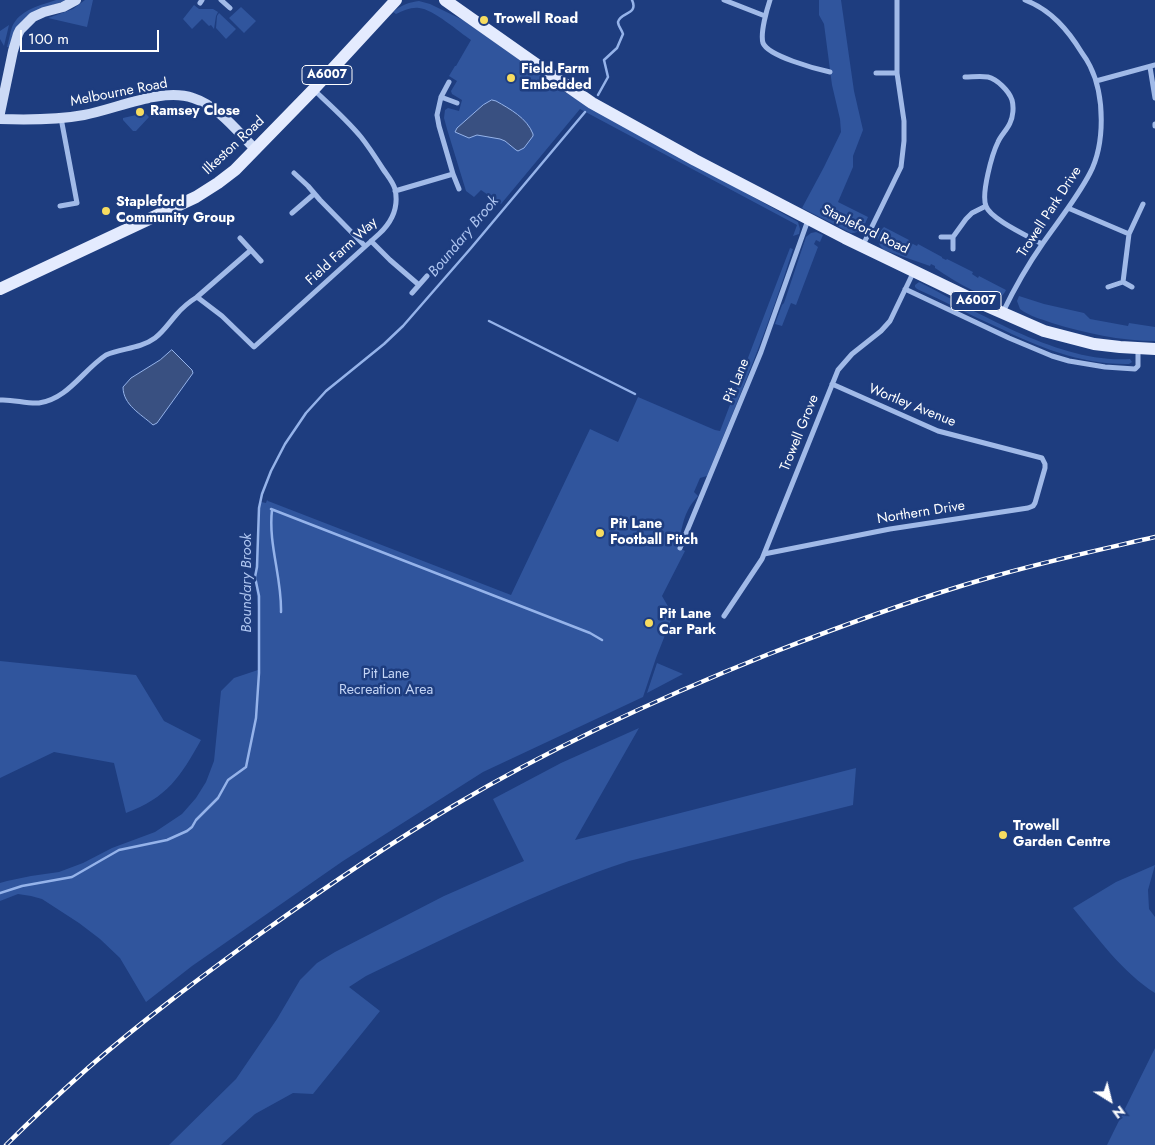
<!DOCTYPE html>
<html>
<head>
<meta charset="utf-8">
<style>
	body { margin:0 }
	#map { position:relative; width:1155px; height:1145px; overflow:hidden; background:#1e3d7f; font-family:Jost,sans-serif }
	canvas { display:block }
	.north { position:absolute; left:1085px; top:1075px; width:50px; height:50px; -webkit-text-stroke:4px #1e3d7f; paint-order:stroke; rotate:144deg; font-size:14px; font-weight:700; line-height:20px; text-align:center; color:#fff }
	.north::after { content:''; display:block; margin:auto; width:18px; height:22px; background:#fff; clip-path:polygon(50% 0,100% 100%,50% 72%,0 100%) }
	.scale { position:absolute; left:20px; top:30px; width:139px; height:22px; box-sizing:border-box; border:2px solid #fff; border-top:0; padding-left:6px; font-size:15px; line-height:18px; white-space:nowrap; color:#fff; -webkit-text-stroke:4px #1e3d7f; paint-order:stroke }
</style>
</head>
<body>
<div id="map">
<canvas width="1155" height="1145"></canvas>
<div class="north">N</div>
<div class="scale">100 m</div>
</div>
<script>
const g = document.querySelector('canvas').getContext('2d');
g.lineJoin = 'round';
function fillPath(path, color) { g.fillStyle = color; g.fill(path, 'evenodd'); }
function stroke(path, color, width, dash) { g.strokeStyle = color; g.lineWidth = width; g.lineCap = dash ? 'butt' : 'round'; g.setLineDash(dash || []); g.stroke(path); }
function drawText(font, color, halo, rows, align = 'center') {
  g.font = font + ' Jost,sans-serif'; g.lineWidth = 5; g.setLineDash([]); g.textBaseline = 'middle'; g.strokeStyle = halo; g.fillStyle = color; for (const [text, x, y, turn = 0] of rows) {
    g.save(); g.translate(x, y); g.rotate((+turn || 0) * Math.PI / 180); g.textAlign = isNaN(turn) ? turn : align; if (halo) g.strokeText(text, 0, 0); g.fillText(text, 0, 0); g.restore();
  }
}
const green = new Path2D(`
	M56 0H67L44 8 9 47H7C9 40 10 33 12 27 19 10 41 5 56 0Z
	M85 0H93L87 27 48 18 73 9Z
	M819 0H841L854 91 863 130 853 156V167L838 202 868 217C864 226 862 233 851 233L802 208 824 167 841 132 840 119 832 85 824 24 819 15Z
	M419 1 430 4 465 21 566 93 798 222 800 229 799 234 793 236 797 225 580 109 501 204 481 190 474 197 466 191 447 129 444 118 445 110 448 108 459 111 462 100 452 94 451 91 457 81 449 76 455 66H456L471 40C459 32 433 9 419 8 411 7 403 11 396 14L393 12C401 5 410 2 419 1Z
	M194 5 199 9H213L218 12 216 16 214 29 211 25 209 26 202 19 192 29 183 19Z
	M241 7 256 21 244 33 229 18Z
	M219 13 236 29 226 39 216 28 217 16Z
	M9 25 4 46 0 39V31Z
	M145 113 149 117 136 131H133L123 120V118Z
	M884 227 909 240V242L917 246 918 244 942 257V258L946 260 947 259 973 272 972 274 978 278 979 276 1006 290C1004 294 1002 297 997 298 984 300 947 276 935 268V266L931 264 930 266 884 250C875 242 876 234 884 227Z
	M816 232 823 235 820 242 816 240 814 244 818 247 796 305 791 303 782 326 775 324 782 305 784 303 806 237 811 233Z
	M790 248 793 249C769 326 738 401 707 476L700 478 694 492 698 496C694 501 690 505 688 510 682 521 681 535 677 547L685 551 662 596 673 615 656 658 643 697 483 772 343 861 192 966 146 1002 120 958 100 939 79 923 42 899 31 896 18 894 0 901V883L7 881 31 876 59 872 83 863 112 848 155 832 182 814 196 798 206 782 214 761 221 691 234 678 258 670V607L255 577 259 507 261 502 266 503 267 500 268 501 511 595 590 429 618 442 638 397 715 430 720 431Z
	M919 282C978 312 1061 364 1130 359L1132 362 1129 364C1081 365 1039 347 997 327 970 315 944 301 917 289L915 287V285Z
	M1019 296 1044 304 1084 313 1090 319 1128 326 1129 323 1155 327V341C1120 341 1085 333 1052 323 1041 319 1029 316 1020 309L1017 301Z
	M0 661 136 675 164 721 201 740C181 776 167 798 126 813L114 763 54 752 0 778Z
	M657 663 683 674 647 693Z
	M639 728 575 840 856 768 853 805 629 861C538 891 452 935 366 976L349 987 380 1011 313 1094 293 1093 255 1114 221 1145H169L236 1079 277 1019 300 980 317 963 335 952 444 896 524 861 493 799 561 763Z
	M1155 865 1148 890 1149 909 1155 917V993C1122 972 1098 938 1073 908L1116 882Z
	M1155 1048V1145H1107Z`);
const water = new Path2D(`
	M492 100 496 101C510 109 527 118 533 134V136L524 148 518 151 516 150 505 141 500 139 477 135 469 138 455 132 457 128 483 105Z
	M172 350 192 370 193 373 157 423 153 425C141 414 123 405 123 387L131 378 160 360Z`);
const stream = new Path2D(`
	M598 95 608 77 604 60 617 48 623 34C622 30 618 26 618 22 620 12 639 15 632 0
	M489 321 635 394
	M271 509 590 633 602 640
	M272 510C268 544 282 578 281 612
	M0 893 22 886 72 877 119 850 167 840 187 831 192 827 196 820 218 798 228 780 246 767 256 718 259 673V596L255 577 257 567 259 508 262 494 271 471 285 444 306 413 326 391 384 344 403 326 471 248 585 112`);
const street = new Path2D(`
	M221 0 230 8
	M724 0 765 16
	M770 0C767 9 760 33 763 43 768 56 816 69 830 72
	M200 3 202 0
	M1150 67 1155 98
	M876 73H897
	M965 77C972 77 980 76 988 77 997 79 1009 91 1012 100 1014 107 1013 117 1010 123 1007 130 1001 135 998 142 992 154 981 194 986 206 990 219 1030 237 1042 244
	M1096 81 1155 65
	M441 97 457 103
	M1155 126V124
	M294 173 308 186 320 200 365 246
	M453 174 459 189
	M395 191 453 174 439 126 437 115 441 97 449 82
	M60 206 77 203 61 118
	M1068 208 1129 234
	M292 213 314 194
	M941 237H953
	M240 238 261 261
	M371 241 390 260 419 285
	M863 245 901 167 904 141V121L897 73V0
	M953 249V237L966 219 972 213 986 206
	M251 250 197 297 222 316 254 347 379 234C392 222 399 207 395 189 393 182 387 175 383 169 376 158 369 147 361 137 347 120 330 105 314 90
	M1123 282 1129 234 1143 204
	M1108 287 1123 282 1132 287
	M905 289 1009 338 1052 356 1069 361 1105 367 1135 369 1138 366V349
	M412 293 427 276
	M1003 312C1015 287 1027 266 1043 243 1059 220 1077 198 1090 173 1105 144 1105 96 1090 66 1088 62 1085 57 1082 53 1068 30 1051 10 1025 0
	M0 400C13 399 26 404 39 403 68 399 83 370 106 355 122 348 140 349 155 338 163 332 169 323 176 315 182 308 189 302 197 297
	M680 548 761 352 808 220
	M764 554 890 529 1028 508 1033 506 1035 503 1045 468V464L1042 458 938 431 832 384
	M724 616 762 559 838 370 852 354 881 331 890 321 914 271`);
const secondary = new Path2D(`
	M0 113 13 51 18 34 20 30 33 17 44 12 63 7 76 0
	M0 119C28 120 56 120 84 115 117 109 162 87 193 98 218 106 237 131 255 149`);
const primary = new Path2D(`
	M445 0 530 60 592 103 695 160 845 238 980 303 1044 331 1094 344 1120 347 1155 349
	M0 289 196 197 218 183 235 170 313 90 396 0`);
const rail = new Path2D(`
	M6 1145C32 1119 60 1093 88 1068 143 1020 201 977 260 934 323 889 387 845 453 806 554 746 661 697 769 654 841 626 914 599 988 578 1043 562 1099 550 1155 537`);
const markers = [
	[484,20,5,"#f7dc60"],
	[511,78,5,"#f7dc60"],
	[140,112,5,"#f7dc60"],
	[106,211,5,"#f7dc60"],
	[600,533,5,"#f7dc60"],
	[649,623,5,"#f7dc60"],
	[1003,835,5,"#f7dc60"]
];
const shields = [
	[327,75,50],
	[976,301,50]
];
const shieldNames = [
	["A6007",327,75],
	["A6007",976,301]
];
const poiNames = [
	["Trowell Road",494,20],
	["Field Farm",521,70],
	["Embedded",521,86],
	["Ramsey Close",150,112],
	["Stapleford",116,203],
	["Community Group",116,219],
	["Pit Lane",610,525],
	["Football Pitch",610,541],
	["Pit Lane",659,615],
	["Car Park",659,631],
	["Trowell",1013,827],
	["Garden Centre",1013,843]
];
const streetNames = [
	["Melbourne Road",119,93,-11],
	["Ilkeston Road",234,146,-43],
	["Trowell Park Drive",1050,212,-57],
	["Stapleford Road",865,230,26],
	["Field Farm Way",342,252,-43],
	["Pit Lane",737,381,-68],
	["Wortley Avenue",912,406,22],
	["Trowell Grove",800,433,-68],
	["Northern Drive",921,513,-9]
];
const parkNames = [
	["Pit Lane",386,675],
	["Recreation Area",386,691]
];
const waterNames = [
	["Boundary Brook",464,237,-50],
	["Boundary Brook",247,583,-90]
];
fillPath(green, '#30559d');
fillPath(water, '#395081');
stroke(water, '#95b3ea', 1);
stroke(stream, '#95b3ea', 2.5);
stroke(street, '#a1bae8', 5);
stroke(secondary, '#ccdaf6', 10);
stroke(primary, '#e4ebfe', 12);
stroke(rail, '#fff', 4.5);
stroke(rail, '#1e3d7f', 2.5, [8]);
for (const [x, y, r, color] of markers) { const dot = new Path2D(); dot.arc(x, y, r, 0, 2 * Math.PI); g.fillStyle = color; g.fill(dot); stroke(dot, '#1e3d7f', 2); }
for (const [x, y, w] of shields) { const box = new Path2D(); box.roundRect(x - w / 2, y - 9.5, w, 19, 4); g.fillStyle = '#1e3d7f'; g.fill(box); stroke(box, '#fff', 1); }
drawText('bold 12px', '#fff', null, shieldNames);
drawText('bold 14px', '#fff', '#1e3d7f', poiNames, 'left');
drawText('14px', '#fff', '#1e3d7f', streetNames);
drawText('14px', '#c5d6f6', '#1e3d7f', parkNames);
drawText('italic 15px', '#adc4f0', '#1e3d7f', waterNames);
</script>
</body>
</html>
